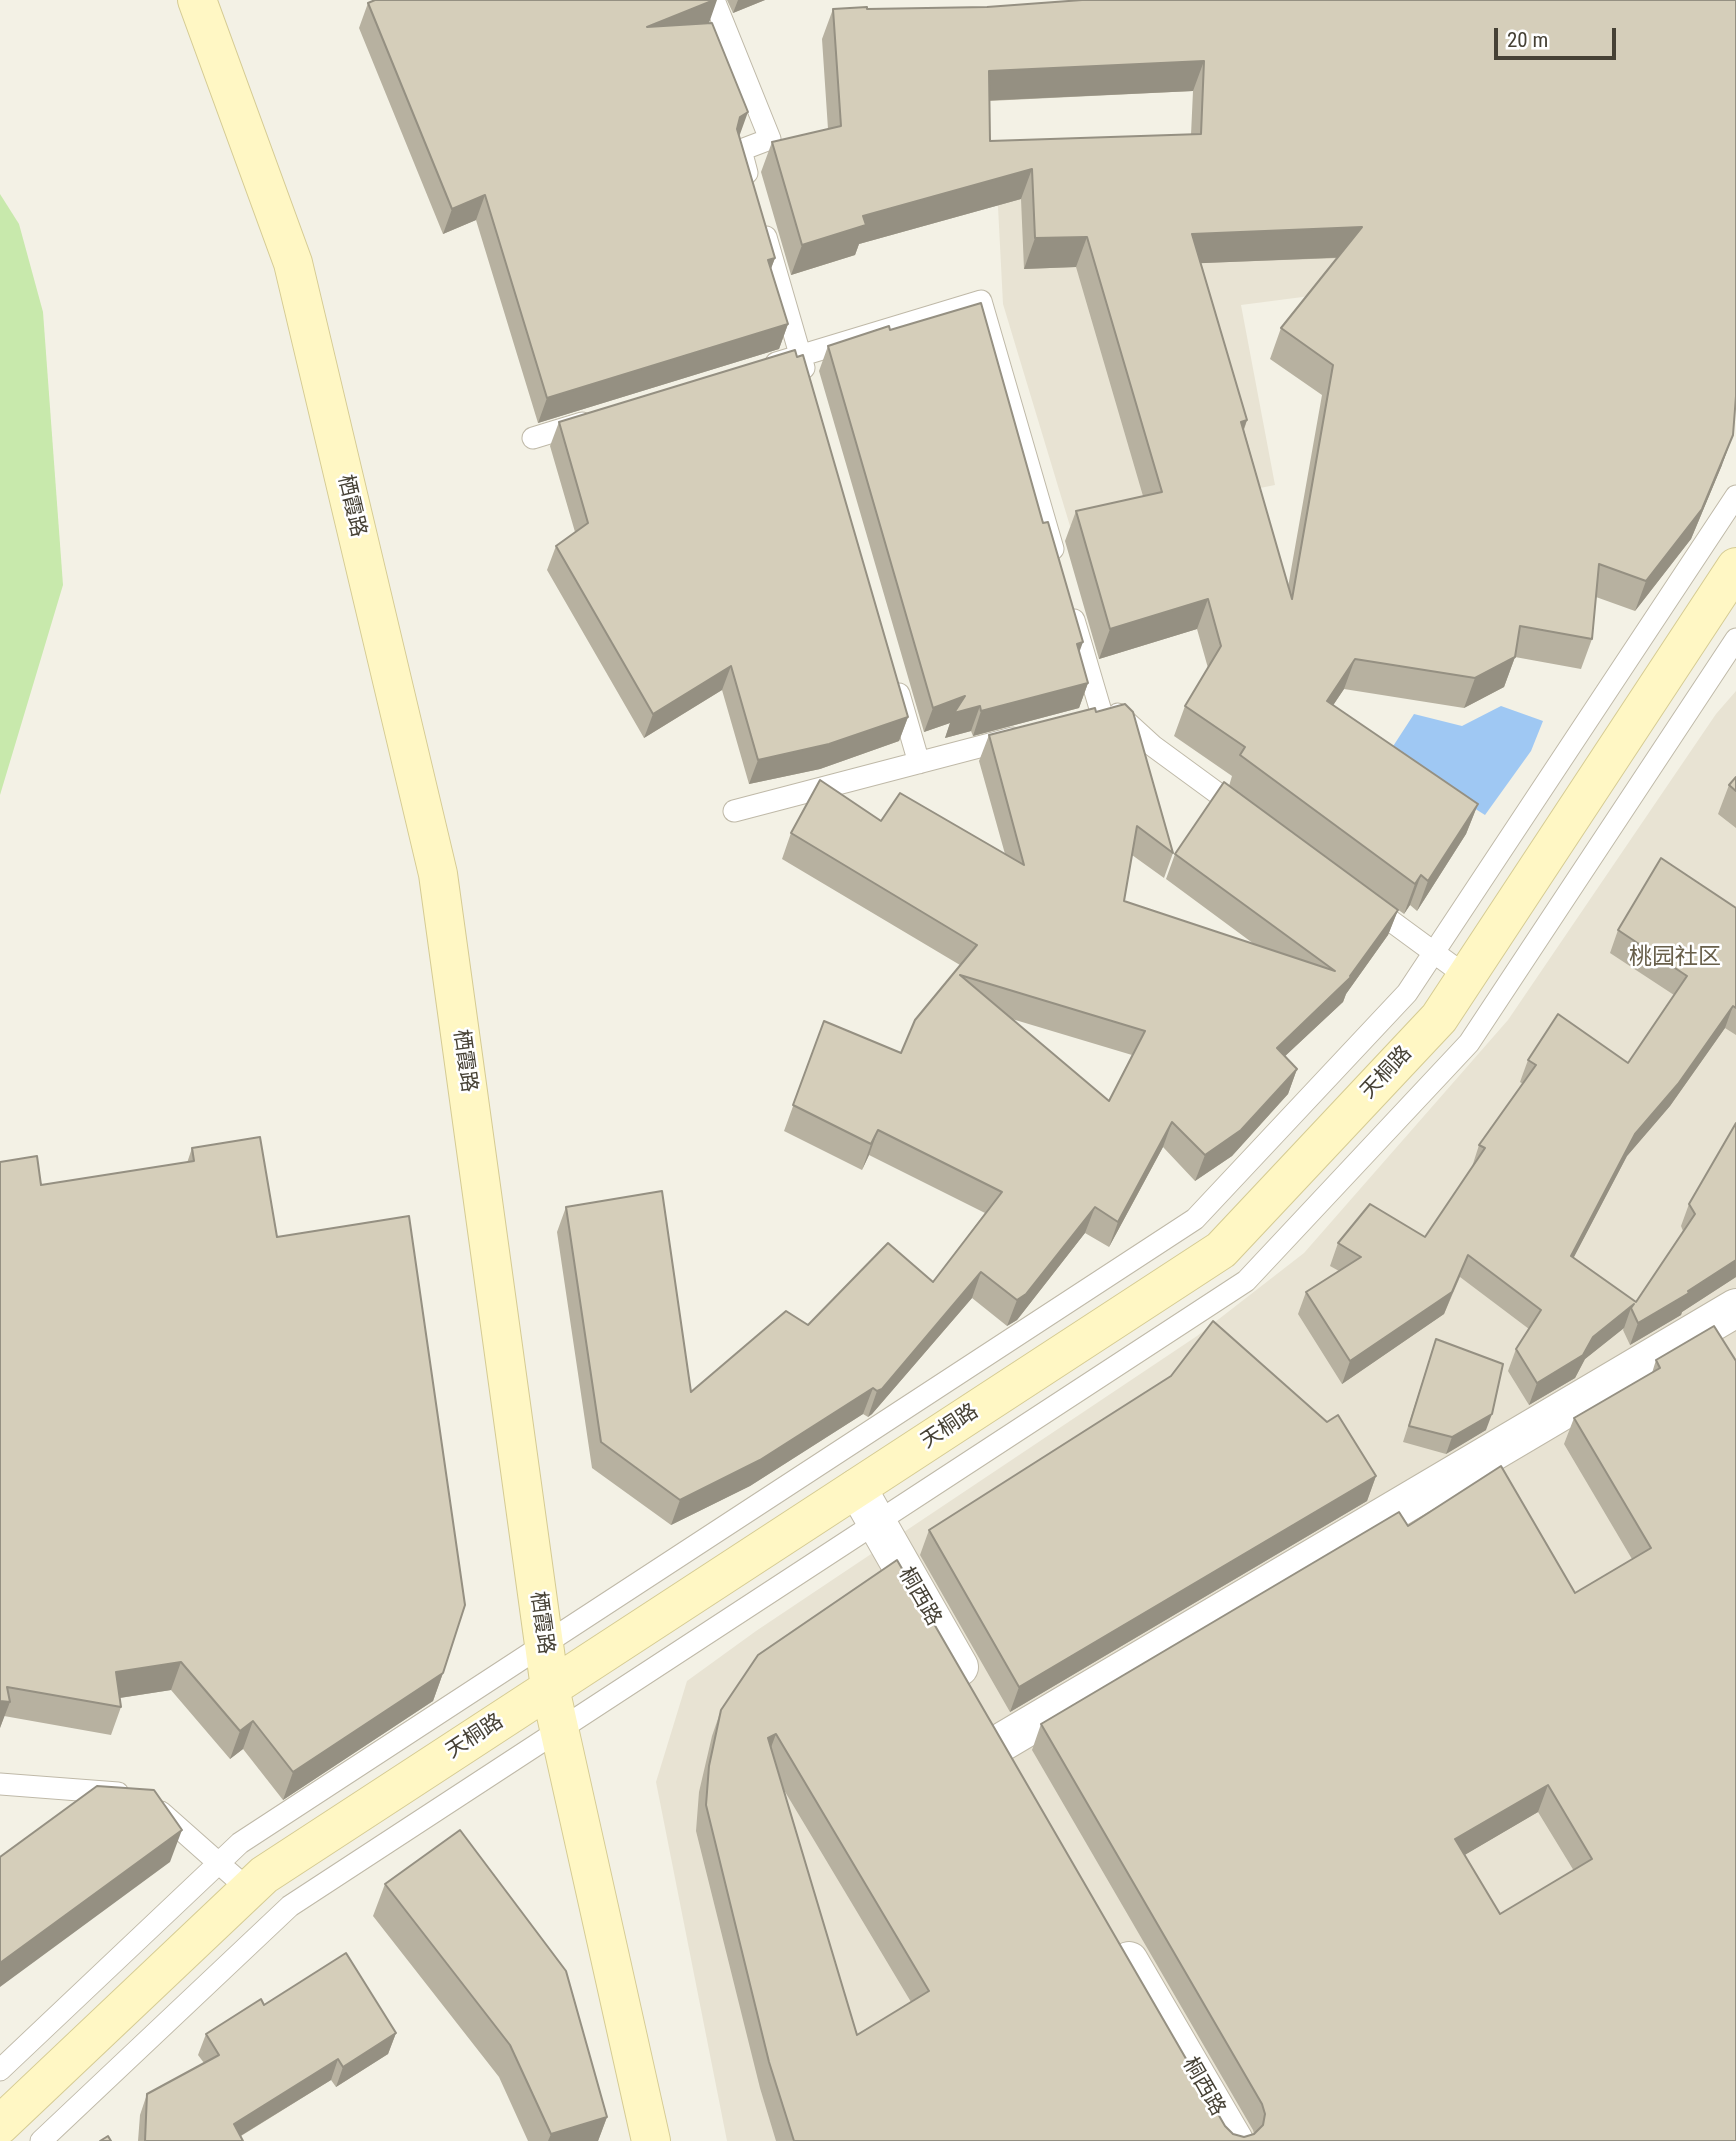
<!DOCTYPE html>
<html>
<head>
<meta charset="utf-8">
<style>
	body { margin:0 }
	#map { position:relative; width:1736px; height:2141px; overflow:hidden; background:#f3f1e5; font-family:"Roboto Condensed",sans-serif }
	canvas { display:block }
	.scale { position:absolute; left:1494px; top:28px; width:122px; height:32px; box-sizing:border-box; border:4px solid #464135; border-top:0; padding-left:9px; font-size:21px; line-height:24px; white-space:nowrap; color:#464135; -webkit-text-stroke:5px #fff; paint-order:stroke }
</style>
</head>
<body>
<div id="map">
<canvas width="1736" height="2141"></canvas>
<div class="scale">20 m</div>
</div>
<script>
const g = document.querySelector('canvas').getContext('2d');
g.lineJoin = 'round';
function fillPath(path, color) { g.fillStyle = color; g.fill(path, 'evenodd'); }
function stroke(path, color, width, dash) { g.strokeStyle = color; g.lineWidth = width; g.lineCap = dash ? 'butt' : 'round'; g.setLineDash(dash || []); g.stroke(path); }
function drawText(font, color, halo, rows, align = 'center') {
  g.font = font + ' "Roboto Condensed","Noto Sans SC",sans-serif'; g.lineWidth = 5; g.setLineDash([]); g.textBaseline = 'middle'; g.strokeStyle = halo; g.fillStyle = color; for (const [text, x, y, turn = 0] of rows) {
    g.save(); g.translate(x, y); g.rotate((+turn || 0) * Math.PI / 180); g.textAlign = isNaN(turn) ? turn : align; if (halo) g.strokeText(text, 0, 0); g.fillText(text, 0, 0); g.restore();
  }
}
const residential = new Path2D(`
	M995 148 1464 276 1241 305 1275 485 1070 526 1003 304Z
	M1736 691V2141H727L656 1782 687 1681 756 1631 1197 1336 1304 1253 1508 1020 1716 714Z`);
const green = new Path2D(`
	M0 194 19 224 43 312 63 585 0 795Z`);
const water = new Path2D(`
	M1501 706 1543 721 1531 751 1485 815 1388 754 1414 714 1462 726Z`);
const lane = new Path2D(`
	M714 0 770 139 741 150 747 173
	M766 237 804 368
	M776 363 981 301 1053 549
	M533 438 582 423
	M1074 620 1102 715
	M899 694 919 763
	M1118 714 1153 746 1239 809
	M734 811 1013 738
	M1372 907 1466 976
	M0 1784 118 1793
	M161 1812 249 1890
	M0 2070 240 1843 1195 1219 1407 993 1736 496
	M41 2141 290 1906 1246 1281 1469 1043 1736 639`);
const street = new Path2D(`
	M857 1488 959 1667
	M1002 1742 1736 1308
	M1129 1961 1234 2141`);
const secondary = new Path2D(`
	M197 0 293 263 438 874 550 1688 651 2141
	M0 2125 264 1875 1221 1250 1439 1018 1736 567`);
const wall = new Path2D(`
	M727 0H765L733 13Z
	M1736 0 1722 465 1691 539 1635 611 1596 597 1592 639 1581 669 1515 657 1504 687 1464 708 1344 689 1333 705 1478 804 1466 834 1417 911 1410 905 1404 914 1229 786 1232 776 1174 736 1185 706 1208 668 1197 629 1099 659 1065 541 1076 511 1143 496 1076 267 1024 269 1021 199 859 244 855 255 791 275 761 172 772 142 828 129 822 39 833 9ZM1193 91 1191 135 990 141 989 101ZM1338 258 1281 328 1270 359 1322 395 1288 587 1244 430 1247 420 1201 263Z
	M368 3 709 23 739 135 775 258 771 268 788 324 779 349 538 423 476 220 443 234 359 28Z
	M890 330 1079 653 1088 683 1079 708 973 736 971 731 945 738 950 723 924 732 819 371 828 346Z
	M559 422 908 717 899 741 820 769 749 784 722 690 644 738 547 570 556 546 575 532 550 446Z
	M1096 712 1173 853 1164 878 1132 855 1124 901 1254 944 1166 879 1175 854 1398 910 1388 935 1346 994 1343 1002 1285 1056 1297 1069 1288 1094 1232 1156 1195 1181 1163 1147 1109 1247 1085 1233 1017 1320 1007 1326 972 1298 872 1414 868 1417 863 1414 750 1486 671 1525 592 1468 557 1232 566 1207 691 1392 808 1325 933 1282 985 1213 869 1155 862 1170 784 1131 824 1021 901 1053 960 965 782 859 791 833 881 821 1005 854 979 761 989 735ZM1012 1019 1132 1055 1109 1101Z
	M1736 777V828L1718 814 1729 785Z
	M1736 908V1035L1725 1028 1670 1106 1627 1156 1573 1258 1636 1302 1683 1231 1681 1226 1689 1204 1736 1123V1277L1682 1312 1681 1315 1630 1345 1623 1330 1624 1328 1585 1359 1575 1378 1529 1405 1508 1371 1516 1349 1529 1329 1460 1277 1444 1314 1342 1384 1298 1314 1306 1292 1339 1271 1330 1266 1338 1243 1425 1237 1472 1167 1479 1145 1523 1084 1520 1082 1528 1060 1628 1063 1674 995 1610 953 1618 930Z
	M192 1148 277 1237 443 1673 433 1701 283 1800 243 1749 230 1759 171 1690 120 1698 121 1707 111 1735 4 1716 0 1728 41 1185 187 1163Z
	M1436 1339 1486 1430 1446 1454 1403 1442Z
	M1656 1360 1736 1361V2141H776L760 2088 696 1831 699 1792 712 1736 721 1710 758 1655 1225 2126 1233 2134 1244 2137 1254 2134 1253 2130 1032 1750 1041 1724 1408 1526 1575 1593 1632 1559 1564 1444 1574 1418 1652 1373ZM784 1790 911 2002 857 2035ZM1538 1812 1574 1871 1500 1914 1464 1855Z
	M1376 1476 1367 1501 1010 1712 920 1555 929 1530Z
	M385 1884 607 2117 598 2141H528L499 2077 373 1916Z
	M264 2005 396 2033 388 2054 336 2087 331 2080 241 2136 243 2141H138L140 2115 147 2094 204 2063 198 2055 206 2034Z`);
const shadedWall = new Path2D(`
	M714 0H717L709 23 647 27Z
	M738 0H765L733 13Z
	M1204 61 1193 91 978 101 989 71Z
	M748 112 739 137 731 142 740 117Z
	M1032 169 1021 199 859 244 855 255 791 275 802 245 863 216Z
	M485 195 476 220 443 234 452 209Z
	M1362 227 1351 257 1181 264 1192 234Z
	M1087 237 1076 267 1024 269 1035 238Z
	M775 258 766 282 768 260Z
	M788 324 779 349 538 423 547 398Z
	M1247 420 1236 450 1241 422Z
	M1733 435 1722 465 1691 539 1635 611 1646 581Z
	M1208 599 1197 629 1099 659 1110 629Z
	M1083 642 1074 667 1077 644Z
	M1515 657 1504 687 1464 708 1475 678Z
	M1355 659 1344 689 1316 731 1327 701Z
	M731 666 722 690 644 738 653 714Z
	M1088 683 1079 708 973 736 981 711Z
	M965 696 980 706 971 731 945 738 950 723 924 732 933 708Z
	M908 717 899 741 820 769 749 784 758 760Z
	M1478 804 1466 834 1417 911 1428 881Z
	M1421 875 1410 905 1404 914 1415 884Z
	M1398 910 1388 935 1346 994 1343 1002 1267 1073 1277 1048 1350 976Z
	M1733 1006 1725 1028 1670 1106 1627 1156 1563 1278 1571 1256 1635 1134Z
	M1297 1069 1288 1094 1232 1156 1195 1181 1205 1155Z
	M1172 1122 1163 1147 1109 1247 1118 1222Z
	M878 1130 869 1155 862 1170 871 1144Z
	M1095 1207 1085 1233 1017 1320 1007 1326 1017 1300Z
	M1468 1255 1444 1314 1342 1384 1350 1361Z
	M1736 1260V1277L1682 1312 1681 1315 1630 1345 1638 1323Z
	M981 1272 972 1298 872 1414 868 1417 877 1391Z
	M1634 1304 1631 1308 1624 1328 1585 1359 1575 1378 1529 1405 1537 1383Z
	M873 1388 863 1414 750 1486 671 1525 680 1500Z
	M1492 1414 1486 1430 1446 1454 1452 1437Z
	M1376 1476 1367 1501 1010 1712 1019 1687Z
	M181 1662 171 1690 106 1700 116 1672Z
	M443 1673 433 1701 283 1800 293 1772Z
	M0 1701 10 1702 0 1728Z
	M253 1721 243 1749 230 1759 240 1731Z
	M776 1734 766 1761 768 1738Z
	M1548 1785 1538 1812 1446 1866 1455 1839Z
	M182 1830 170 1862 0 1987V1963Z
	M396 2033 388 2054 336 2087 343 2067Z
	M338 2059 331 2080 232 2141 234 2124Z
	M607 2117 598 2141H548L551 2134Z`);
const building = new Path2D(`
	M375 0H714L647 27 712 23 748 112 740 117 737 129 775 258 768 260 788 324 547 398 485 195 452 209 368 3Z
	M1082 0H1736V396L1733 435 1702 509 1646 581 1599 564 1592 639 1520 626 1515 657 1475 678 1355 659 1327 701 1478 804 1428 881 1421 875 1415 884 1240 755 1245 747 1185 706 1221 646 1208 599 1110 629 1076 511 1162 492 1087 237 1035 238 1032 169 863 216 866 225 802 245 772 142 841 126 833 9 867 7V9L987 7ZM1204 61 1201 134 990 141 989 71ZM1362 227 1281 328 1333 365 1292 599 1241 422 1247 420 1192 234Z
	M981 303 1043 523 1048 522 1083 642 1077 644 1088 683 981 711 980 706 954 713 965 696 933 708 828 346 889 326 890 330Z
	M795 350 797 357 803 355 908 717 829 744 758 760 731 666 653 714 556 546 588 523 559 422Z
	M1125 704 1133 712 1173 853 1137 826 1124 901 1335 971 1175 854 1224 782 1398 910 1350 976H1352L1277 1048 1297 1069 1241 1130 1205 1155 1172 1122 1118 1222 1095 1207 1026 1294 1017 1300 981 1272 882 1389 877 1391 873 1388 760 1460 680 1500 601 1442 566 1207 662 1191 691 1392 786 1311 808 1325 888 1243 933 1282 1002 1192 878 1130 871 1144 793 1105 824 1021 901 1053 915 1020 977 945 791 833 820 780 881 821 900 793 1024 865 989 735 1095 708 1096 712ZM960 975 1145 1031 1109 1101Z
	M1736 777V791L1729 785Z
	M1661 858 1736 908V1008L1733 1006 1678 1084 1635 1134 1571 1256 1636 1302 1695 1214 1689 1204 1736 1123V1260L1688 1291 1689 1293 1638 1323 1631 1308 1634 1304 1593 1337 1583 1355 1537 1383 1516 1349 1541 1310 1468 1255 1452 1292 1350 1361 1306 1292 1361 1257 1338 1243 1370 1204 1425 1237 1485 1148 1479 1145 1536 1065 1528 1060 1558 1014 1628 1063 1687 976 1618 930Z
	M260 1137 277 1237 409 1216 465 1605 443 1673 293 1772 253 1721 240 1731 181 1662 116 1672 121 1707 7 1687 10 1702 0 1701V1162L37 1156 41 1185 194 1161 192 1148Z
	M1213 1321 1327 1422 1338 1415 1376 1476 1019 1687 929 1530 1171 1376Z
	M1714 1326 1736 1361V2141H794L769 2062 706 1805 709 1766 721 1710 758 1655 897 1560 1225 2126 1233 2134 1244 2137 1254 2134 1263 2125 1265 2114 1262 2104 1041 1724 1399 1512 1408 1526 1501 1466 1575 1593 1651 1548 1574 1418 1660 1368 1656 1360ZM776 1734 929 1991 857 2035 768 1738ZM1548 1785 1592 1859 1500 1914 1455 1839Z
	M1436 1339 1503 1364 1492 1414 1452 1437 1409 1426Z
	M97 1786 154 1790 182 1830 0 1963V1857Z
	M460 1830 566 1971 607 2117 551 2134 510 2045 385 1884Z
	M346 1953 396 2033 343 2067 338 2059 234 2124 243 2141H145L147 2094 219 2055 206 2034 261 1999 264 2005Z
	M108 2136 111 2141H100Z`);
const streetNames = [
	["栖霞路",351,506,77],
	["栖霞路",464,1061,82],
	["天桐路",1387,1073,-47],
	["天桐路",950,1427,-33],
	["桐西路",919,1597,60],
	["栖霞路",541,1623,82],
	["天桐路",475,1737,-33],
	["桐西路",1203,2087,60]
];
const neighbourhoodNames = [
	["桃园社区",1675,958]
];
fillPath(residential, '#e8e3d3');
fillPath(green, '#c8e9ac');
fillPath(water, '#9fc8f3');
stroke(lane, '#bfb9a8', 23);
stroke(street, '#bfb9a8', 40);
stroke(secondary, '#d5cb93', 40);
stroke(lane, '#fff', 21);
stroke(street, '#fff', 38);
stroke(secondary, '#fff7c4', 38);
fillPath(wall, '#b7b1a0');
fillPath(shadedWall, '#959082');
fillPath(building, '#d5ceba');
stroke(building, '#959082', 2);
drawText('21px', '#464135', '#fff', streetNames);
drawText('23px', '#69604b', '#fff', neighbourhoodNames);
</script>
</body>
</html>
